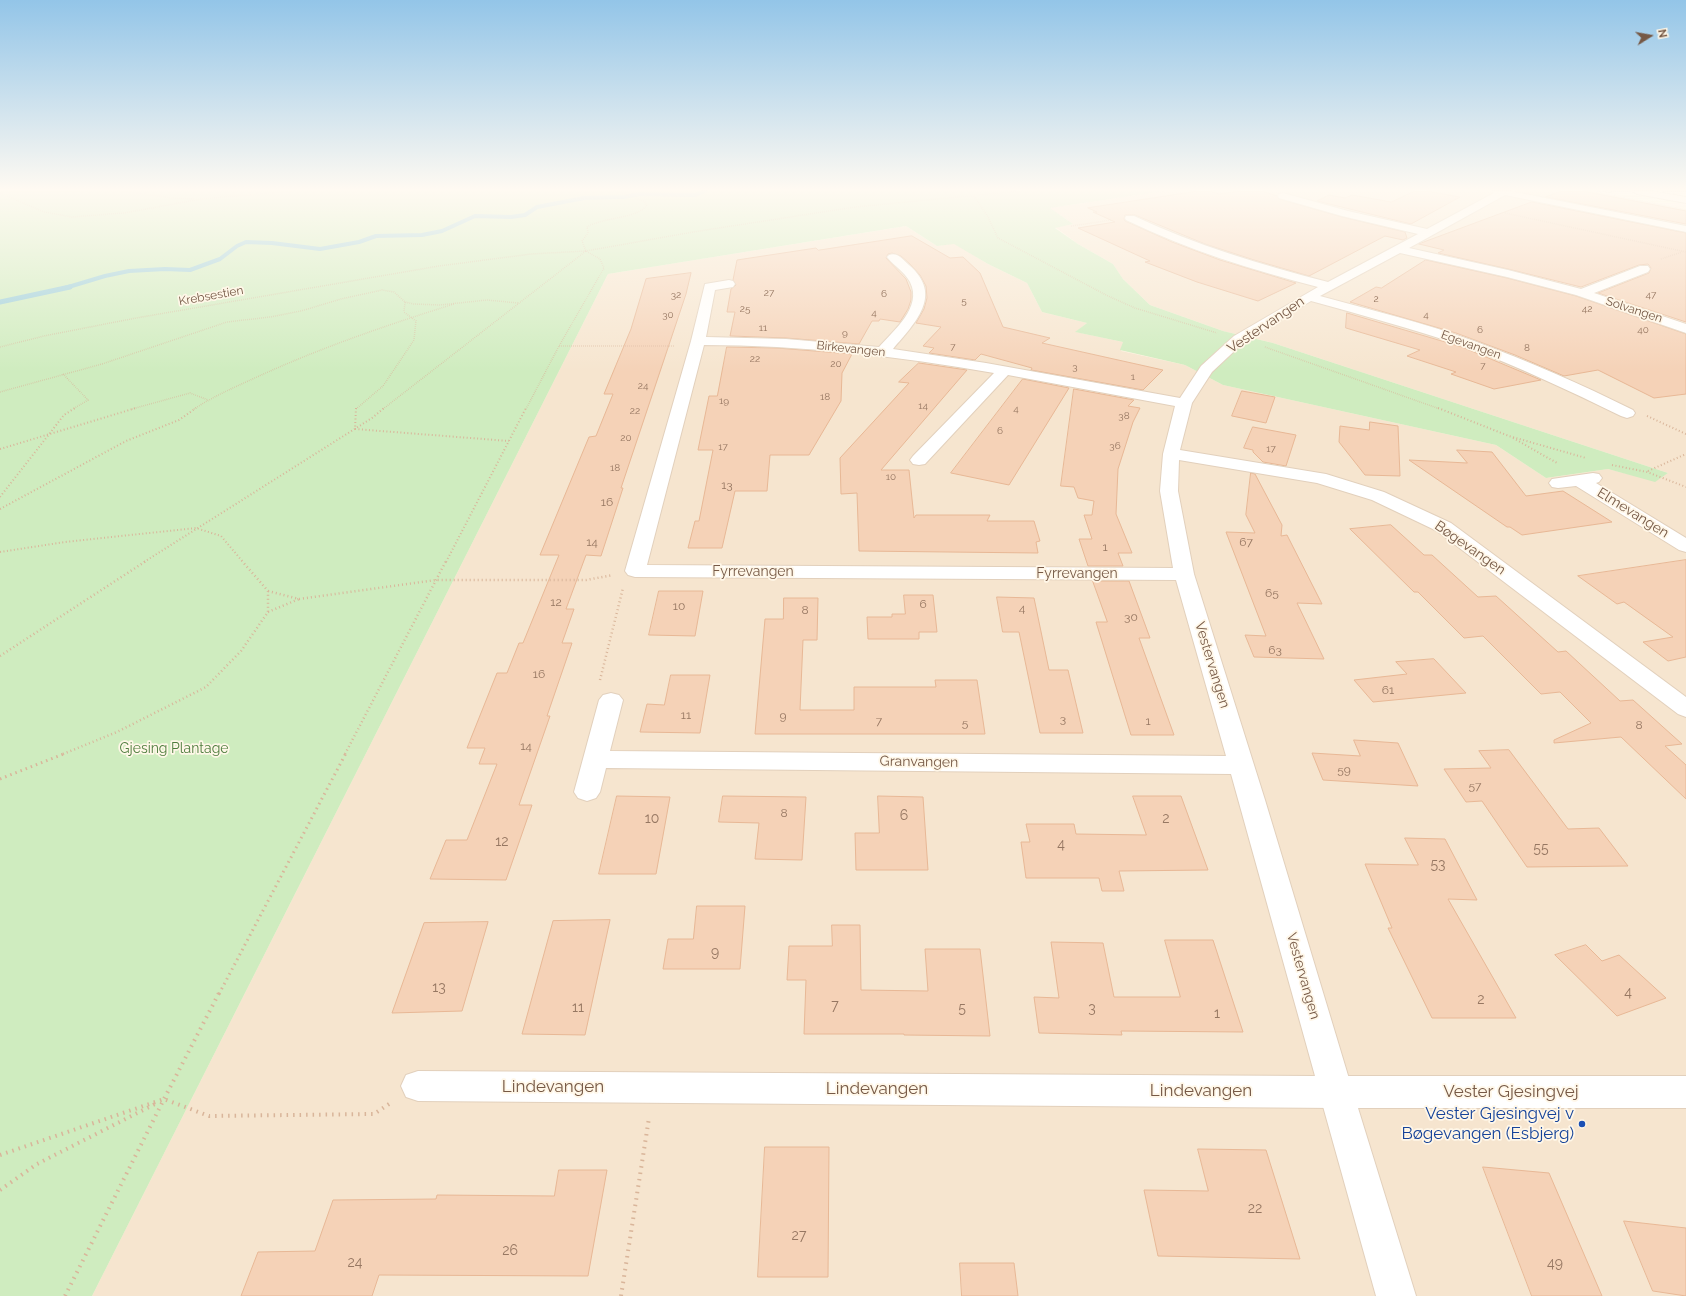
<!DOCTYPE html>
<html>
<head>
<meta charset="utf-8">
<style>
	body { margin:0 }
	#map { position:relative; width:1686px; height:1296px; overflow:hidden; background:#fef3e1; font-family:Raleway,sans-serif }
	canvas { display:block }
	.north { position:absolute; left:1630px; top:16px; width:40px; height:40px; -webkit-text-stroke:3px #fff7e8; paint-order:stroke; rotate:79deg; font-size:11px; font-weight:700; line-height:16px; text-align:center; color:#765946 }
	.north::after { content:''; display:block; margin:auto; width:14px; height:18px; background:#765946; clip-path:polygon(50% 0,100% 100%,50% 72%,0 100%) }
</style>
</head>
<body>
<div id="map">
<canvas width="1686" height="1296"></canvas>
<div class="north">N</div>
</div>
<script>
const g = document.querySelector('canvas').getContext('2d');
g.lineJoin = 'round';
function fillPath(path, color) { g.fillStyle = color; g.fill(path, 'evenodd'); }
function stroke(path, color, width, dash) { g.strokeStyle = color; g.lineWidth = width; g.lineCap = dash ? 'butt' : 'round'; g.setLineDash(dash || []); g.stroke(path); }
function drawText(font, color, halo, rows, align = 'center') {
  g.font = font + ' Raleway,sans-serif'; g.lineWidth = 3.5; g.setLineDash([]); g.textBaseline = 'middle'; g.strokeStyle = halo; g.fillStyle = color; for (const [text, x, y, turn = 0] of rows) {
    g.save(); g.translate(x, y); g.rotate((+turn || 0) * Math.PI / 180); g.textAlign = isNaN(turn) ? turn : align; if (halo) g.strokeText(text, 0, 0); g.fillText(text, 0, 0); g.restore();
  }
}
const residential = new Path2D(`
	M1164 191H1592L1686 209V1296H92L608 274 906 226 937 246 954 243 988 264 1027 283 1042 312 1087 323 1076 332 1123 342 1121 351 1185 365 1223 385 1496 445 1546 478 1608 469 1655 481 1668 473 1273 343 1223 331 1150 305 1123 279 1113 264 1078 244 1055 227 1073 224 1049 208Z`);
const green = new Path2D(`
	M0 191H1164L1050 208 1073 224 1055 228 1078 244 1113 264 1123 279 1150 305 1223 331 1273 343 1668 473 1655 482 1608 469 1546 478 1496 445 1223 385 1185 365 1120 350 1123 342 1075 332 1087 323 1042 312 1027 283 988 264 954 244 937 246 906 226 608 274 92 1296H0Z`);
const streamFar1 = new Path2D(`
	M65 288 105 276 129 271 165 269 190 270 220 259 237 246 246 242 272 243 320 249 359 242 376 236 422 235 442 231 475 216 511 217 525 215 537 207 584 198 624 197 640 194 695 195 705 191`);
const stream = new Path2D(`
	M0 302 70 287`);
const building = new Path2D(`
	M1199 191H1210L1219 194 1241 191H1262L1277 196 1279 199 1342 217 1405 232 1407 238 1403 240 1385 236 1309 276 1254 260 1205 244 1135 215H1125L1124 219 1125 221 1172 242 1220 260 1296 283 1258 301 1197 282 1145 262 1150 261 1078 228 1115 222 1093 212H1097L1088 208Z
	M1415 191H1426L1460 197 1411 224 1317 201 1329 195 1345 198 1352 195 1391 202Z
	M1562 191H1582L1686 211V224L1546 197Z
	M1532 202 1686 233V322L1598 293 1649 273 1651 268 1648 264 1639 265 1581 287 1508 269 1438 253 1444 250 1419 244Z
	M912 236 950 258 963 257 980 273 1003 327 1050 338 1042 343 1163 370 1143 390 1031 370 1032 368 981 354 975 360 929 353 934 348 923 346 941 327 916 323 924 309 927 298 926 286 920 275 910 264 901 256 892 253 888 254 886 258 906 279 911 292V300L908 309 900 322 880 319 879 321H872L859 344 786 338 730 336 735 312H727L731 289 736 285 733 280 737 260 816 248 818 250Z
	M1426 260 1507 278 1576 296 1686 334V394L1654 398 1598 370 1564 376 1515 355 1456 333 1350 302 1376 287 1381 288Z
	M691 273 686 294 621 488H623L601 556 586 555 566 609H574L562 643H572L547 716H550L519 805H532L506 880 430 879 446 840H467L497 764H479L485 748H467L497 673H507L519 643H523L559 555H540L589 437 596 436 613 394H604L631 329 646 279Z
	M1347 313 1462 347 1541 380 1494 389 1451 374 1456 372 1407 356 1420 350 1346 328Z
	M727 347 777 348 852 354 842 373 841 401 809 455H770L767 491H735L722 548H688L695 521H699L713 450H698L709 396H717Z
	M919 363 967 370 881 470H909L914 518 916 515H990L987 521H1034L1040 541 1036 542 1038 553 859 551 857 493 841 494 840 458 909 383 899 382Z
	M1023 379 1069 388 1009 485 951 473Z
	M1074 389 1134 400 1128 406 1140 408 1133 422 1118 469 1116 514 1132 553H1118L1123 566H1088L1079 539H1092L1084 515H1092L1094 501 1078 498 1074 487 1061 486Z
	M1242 391 1275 397 1266 423 1232 416Z
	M1370 422 1398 426 1400 476 1365 475 1339 442 1340 426 1369 430Z
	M1253 427 1296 435 1286 466 1263 462 1253 452V450L1244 448Z
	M1457 450 1492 452 1526 496 1563 491 1612 522 1522 535 1510 527H1507L1409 460 1467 463Z
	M1251 473 1255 474 1282 525 1281 536 1287 535 1322 604 1297 603 1324 659 1254 657 1245 635 1266 636 1226 532 1255 533 1246 515Z
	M1391 525 1424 555H1432L1478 597 1496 596 1558 652 1566 651 1620 701 1633 700 1682 744 1665 746 1686 765V799L1621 737 1554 743V740L1591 723 1560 692 1541 694 1483 636 1464 638 1418 592H1414L1350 529Z
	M1686 560V657L1668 661 1643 642 1673 637 1624 602 1617 604 1578 576Z
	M1093 581H1129L1150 638H1139L1174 735H1131L1096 622H1107Z
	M659 591H703L695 636 649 635Z
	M904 595H933L937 632H919V639H868L867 617H892V614H905Z
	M997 597 1034 598 1049 670H1068L1083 733H1040L1019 632H1003Z
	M784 598H818L817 640H803L800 710H854V687H936L935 680H977L985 734H755L765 619H783Z
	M1434 659 1466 693 1373 702 1354 680 1407 674 1396 662Z
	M671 675H710L700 733 640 732 647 704 664 705Z
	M1354 740 1398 743 1418 786 1323 780 1312 753 1360 756Z
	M1509 750 1568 829 1599 828 1628 866 1527 867 1482 801 1466 802 1444 769 1491 768 1479 751Z
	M617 796 670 797 656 874H599Z
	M723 796 806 797 802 860 755 859 759 823 719 822Z
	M878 796 923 797 928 870H856L855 833H879Z
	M1133 796H1181L1208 870 1119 871 1124 891H1102L1099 878H1026L1021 842H1030L1026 824H1074L1076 834 1146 835Z
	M1405 838 1445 839 1477 900 1448 899 1516 1018H1432L1388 928H1392L1365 864 1418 865Z
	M697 906H745L740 969H663L668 939H693Z
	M610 920 585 1035 522 1034 553 921Z
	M488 922 462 1011 392 1013 424 923Z
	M832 925H860L861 990 928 991 925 949H980L990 1036 904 1035V1034H804L806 980H787L789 946H832Z
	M1165 940H1213L1243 1032 1121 1031 1122 1035 1039 1033 1034 997 1059 998 1051 942 1103 943 1114 997H1180Z
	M1586 945 1602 961 1619 955 1666 998 1617 1016 1555 955Z
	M765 1147H829L828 1277H758Z
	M1198 1149 1266 1150 1300 1259 1158 1256 1144 1190 1208 1191Z
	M1483 1167 1549 1173 1602 1296H1532Z
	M559 1170H607L588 1276 379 1275 372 1296H241L258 1252 315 1251 333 1200 436 1199 437 1195 554 1196Z
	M1624 1221 1686 1228V1296L1653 1291Z
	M960 1263H1014L1018 1296H962Z`);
const pathFar4 = new Path2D(`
	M122 191 172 198 195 199
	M1601 191 1618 194
	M0 192 87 191
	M0 193 44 212 72 217 124 213 201 199 293 191
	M974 196 988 217 998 238 1108 296 1135 308 1217 333
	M1505 213 1686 252
	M1071 226 1112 220
	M1661 259 1682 252
	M559 346H674
	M0 347 44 336 136 318 439 266 531 254 586 251 693 232 855 207 1020 191
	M1265 347 1440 409
	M63 374 88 400 73 409
	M0 392 102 364 227 322 270 317 301 311 341 299 382 290 394 292 405 302 414 304 440 305 487 300 518 303
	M132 409 190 393 208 400
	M194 409C214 396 235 387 257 377 320 348 387 325 454 304
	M356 409 383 386 414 340 416 321 404 312 405 302
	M383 409 586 251
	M526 409 559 346 604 268 600 259 586 251 582 241 588 233 587 227C603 217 637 219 647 205L644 201 616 191`);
const pathFar3 = new Path2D(`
	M356 408 355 429 509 441
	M1438 408 1509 436 1586 458
	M1647 416 1686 434
	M1513 438 1557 463
	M0 449 136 408
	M1612 465 1647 472 1686 487
	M1648 471 1686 454
	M0 497 64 415 75 408
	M0 509 126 441 179 420 196 408
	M0 552 65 542 196 528 221 536 243 562
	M144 562 372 418 384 408
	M446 562 526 408`);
const pathFar2 = new Path2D(`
	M268 591 299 599 436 580H586L613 575
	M268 612 299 599
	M0 656 146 561
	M600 680 623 588
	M63 754 117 732 206 687 241 651 268 612V591L242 561
	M345 754 446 561`);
const pathFar1 = new Path2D(`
	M0 779 66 753
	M219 994 346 753`);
const path = new Path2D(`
	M0 1155 164 1099 209 1116 374 1114 392 1102
	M0 1190 37 1164 155 1104
	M65 1296 164 1099 219 993
	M621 1296 649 1118`);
const minor = new Path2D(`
	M1493 191H1510L1686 226V232L1505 195 1409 248 1508 270 1581 289 1640 266H1648L1650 269 1648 272 1594 293 1686 324V333L1576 295 1507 277 1400 253 1320 296C1372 310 1424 323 1474 341 1528 361 1581 384 1633 410L1635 413 1633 416 1627 418 1621 416C1570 391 1517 366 1463 346 1413 329 1362 315 1311 301L1244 342 1212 372 1192 403 1180 450 1326 474 1384 492 1451 523 1686 697V717L1678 714 1437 531 1372 500 1317 483 1179 460 1178 491 1194 574 1265 800 1353 1092 1348 1103 1336 1108 418 1101 406 1097 401 1086 406 1075 418 1071 1315 1076 1231 774 606 768 600 792 596 798 587 801 578 798 574 792 599 700 603 695 611 693 619 695 623 700 610 751 1226 756 1176 580 635 577 628 575 625 571 691 341 705 284 729 280 733 281 735 284 733 287 715 290 706 337 786 339 879 347C893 331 923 307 910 282 904 271 894 266 887 257L889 255C898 252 903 260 909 265 944 295 915 323 893 349L986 363 1180 398 1201 366 1234 336 1318 287C1252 270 1188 250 1126 220L1125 218 1126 216H1134C1196 245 1261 265 1328 282L1418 234 1342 216 1279 198 1278 196 1279 194 1283 193 1348 211 1427 229 1494 193ZM704 345C801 345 898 356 994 373L913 456 910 460 913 464 919 465 925 464 1008 375 1175 406 1163 454 1160 491 1173 568 647 565Z
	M1593 473 1599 474 1602 478 1599 482 1596 483 1686 538V552L1679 550 1576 486 1558 488 1552 487 1549 483 1552 479Z`);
const tertiary = new Path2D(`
	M1632 191H1651L1686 197V203L1637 194Z
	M1336 1076H1686V1108H1358L1416 1296H1376L1319 1092 1324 1081Z`);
const markers = [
	[1582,1124,4,"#1a4fb4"]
];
const farNumbernames = [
	["27",769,293],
	["6",884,294],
	["32",676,295],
	["47",1651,295],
	["2",1376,299],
	["5",964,301],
	["25",745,309],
	["42",1587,309],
	["4",874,313],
	["30",668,315],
	["4",1426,315],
	["11",763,328],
	["6",1480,330],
	["40",1643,330],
	["9",845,333],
	["7",953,347],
	["8",1527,348],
	["22",755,359],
	["20",836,364],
	["7",1483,366],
	["3",1075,367],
	["1",1133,377],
	["24",643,386],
	["18",825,397],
	["19",724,401],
	["14",923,406],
	["4",1016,409],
	["22",635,411],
	["38",1124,416],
	["6",1000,431],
	["20",626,438],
	["36",1115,446],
	["17",723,447],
	["17",1271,449],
	["18",615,468],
	["10",891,477]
];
const farStreetnames = [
	["Krebsestien",211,296,-10],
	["Solvangen",1634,310,18],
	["Egevangen",1471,345,20],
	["Birkevangen",851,349,6]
];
const numberNames = [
	["13",727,485],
	["16",607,502],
	["14",592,542],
	["67",1246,542],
	["1",1105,547],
	["65",1272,593],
	["12",556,602],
	["6",923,604],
	["10",679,606],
	["4",1022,608],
	["8",805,610],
	["30",1131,617],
	["63",1275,650],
	["16",539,674],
	["61",1388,690],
	["11",686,715],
	["9",783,716],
	["3",1063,719],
	["7",879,721],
	["1",1148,721],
	["5",965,723],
	["8",1639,725],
	["14",526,746],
	["59",1344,770],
	["57",1475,786],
	["8",784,813]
];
const streetNames = [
	["Vestervangen",1266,325,-34],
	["Elmevangen",1633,513,32],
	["Bøgevangen",1470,548,35],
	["Fyrrevangen",753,572],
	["Fyrrevangen",1077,574],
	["Vestervangen",1212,665,73],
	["Granvangen",919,762,1],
	["Vestervangen",1303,976,74]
];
const parkNames = [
	["Gjesing Plantage",174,749]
];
const nearNumbernames = [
	["6",904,816],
	["10",652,819],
	["2",1166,819],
	["12",502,842],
	["4",1061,845],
	["55",1541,849],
	["53",1438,865],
	["9",715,953],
	["13",439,988],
	["4",1628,993],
	["2",1481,1000],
	["7",835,1006],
	["11",578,1008],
	["5",962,1009],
	["3",1092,1009],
	["1",1217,1014],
	["22",1255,1209],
	["27",799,1236],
	["26",510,1251],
	["24",355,1263],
	["49",1555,1264]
];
const nearStreetnames = [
	["Lindevangen",553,1087],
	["Lindevangen",877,1089],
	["Lindevangen",1201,1091],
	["Vester Gjesingvej",1511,1092]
];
const nearTransitnames = [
	["Vester Gjesingvej v",1574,1114],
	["Bøgevangen (Esbjerg)",1574,1134]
];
fillPath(residential, '#f6e5cf');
fillPath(green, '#cfecbf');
stroke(streamFar1, '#9aceda', 4);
stroke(stream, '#9aceda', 5);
fillPath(building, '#f5d2b7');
stroke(building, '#e8b896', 1);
stroke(minor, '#e2d0bc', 2);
stroke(tertiary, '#e2d0bc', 2);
stroke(pathFar4, '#d9b59a', 1.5, [0.5, 1.5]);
stroke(pathFar3, '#d9b59a', 2, [1, 2.5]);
stroke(pathFar2, '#d9b59a', 2.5, [1, 3]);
stroke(pathFar1, '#d9b59a', 3, [1.5, 4]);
stroke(path, '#d9b59a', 4, [1.5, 5]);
fillPath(minor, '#fff');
fillPath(tertiary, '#fff');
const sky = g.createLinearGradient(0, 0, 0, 372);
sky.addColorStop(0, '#93c5e8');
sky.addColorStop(0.51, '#fffaf2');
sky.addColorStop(1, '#fffaf200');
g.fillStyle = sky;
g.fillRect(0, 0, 1686, 372);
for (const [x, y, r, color] of markers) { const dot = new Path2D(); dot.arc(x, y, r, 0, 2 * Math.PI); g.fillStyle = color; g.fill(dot); stroke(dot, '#fff7e8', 1.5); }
drawText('10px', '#967762', null, farNumbernames);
drawText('12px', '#765946', '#fff7e8', farStreetnames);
drawText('12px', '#967762', null, numberNames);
drawText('14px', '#765946', '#fff7e8', streetNames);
drawText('14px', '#4e7d3d', '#fff7e8', parkNames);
drawText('14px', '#967762', null, nearNumbernames);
drawText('17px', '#765946', '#fff7e8', nearStreetnames);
drawText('17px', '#164399', '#fff7e8', nearTransitnames, 'right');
</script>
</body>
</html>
